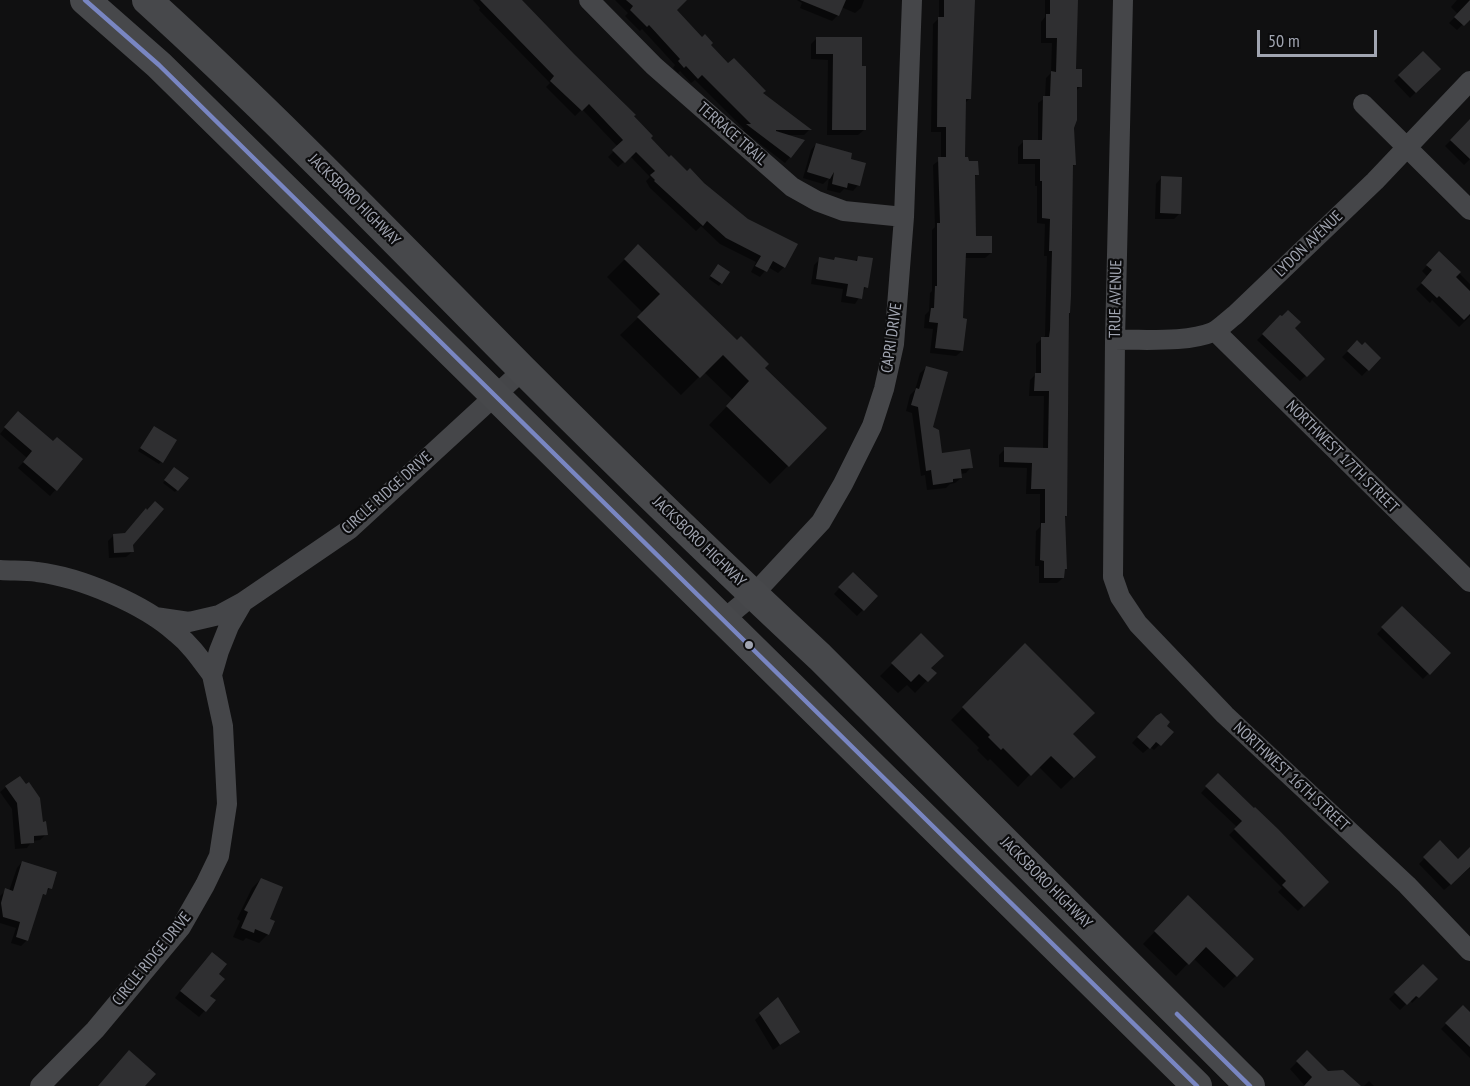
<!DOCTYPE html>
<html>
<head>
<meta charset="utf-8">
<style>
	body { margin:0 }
	#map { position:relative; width:1470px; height:1086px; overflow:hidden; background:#101011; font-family:"PT Sans Narrow",sans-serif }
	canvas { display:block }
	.scale { position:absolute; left:1257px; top:30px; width:120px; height:27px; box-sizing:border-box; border:3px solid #a1a5b1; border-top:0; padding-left:8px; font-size:18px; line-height:21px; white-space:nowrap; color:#a1a5b1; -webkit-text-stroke:4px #0b0b0c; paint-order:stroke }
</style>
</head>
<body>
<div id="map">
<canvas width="1470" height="1086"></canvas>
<div class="scale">50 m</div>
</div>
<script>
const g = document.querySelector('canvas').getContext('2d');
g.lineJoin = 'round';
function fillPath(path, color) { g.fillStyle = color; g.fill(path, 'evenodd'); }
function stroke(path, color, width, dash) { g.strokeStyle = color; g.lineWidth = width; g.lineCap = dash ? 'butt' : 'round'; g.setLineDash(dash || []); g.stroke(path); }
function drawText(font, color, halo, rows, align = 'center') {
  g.font = font + ' "PT Sans Narrow",sans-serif'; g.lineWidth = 4.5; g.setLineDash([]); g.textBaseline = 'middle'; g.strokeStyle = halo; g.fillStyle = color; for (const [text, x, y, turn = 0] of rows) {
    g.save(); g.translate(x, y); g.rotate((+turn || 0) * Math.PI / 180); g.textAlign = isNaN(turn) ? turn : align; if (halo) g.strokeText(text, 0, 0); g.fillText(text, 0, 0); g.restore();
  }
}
const shadow = new Path2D(`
	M473 0H518L622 101 651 136 649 138 784 267 778 273 768 267 760 277 751 272 756 262 720 244 701 226 696 231 650 188 646 181 650 177 630 156 618 167 608 157 618 147 582 109 575 116 546 87 550 83 479 10 480 8Z
	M615 0H683L675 10 728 66 809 130 804 135H787L790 157 785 163 742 130 744 129 695 80 691 83 680 71 678 73 673 68 675 65 642 29 640 31 625 16 628 13Z
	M797 0H864L861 8 855 13 841 7 838 15 832 21 800 8 802 3Z
	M939 0H973L970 98 964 104V158L977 174 973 179 975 237 991 253 985 258H964L962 351 956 356 930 353 933 329 924 328 925 315 929 311 930 293 932 291V230L935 227 933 165 941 159V132H931L933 24 939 18Z
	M1045 0H1075L1074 71 1080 87 1076 91 1073 128 1074 165 1072 168 1066 516 1064 518 1063 578 1057 583H1039V566H1035L1036 531 1040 527V494H1026L1027 468 999 467V455L1005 449H1043L1044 396H1029L1030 380 1036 374V344L1045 336 1047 256H1044L1045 224 1037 223V186H1035V164H1018V147L1023 142H1038V103L1045 98 1046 78 1051 73 1052 43H1041V22L1045 17Z
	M1457 0H1470V17L1457 30 1449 23 1458 14 1451 7Z
	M817 38 861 39 864 130 858 135H827L828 60 811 59V44Z
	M1423 53 1439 69 1410 98 1394 81Z
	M1470 121V159L1464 165 1445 146Z
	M816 144 849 160 858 185 853 191 844 189 840 193 827 190 829 178 823 184 803 178 811 150Z
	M1161 178 1180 213 1174 219H1155L1156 184Z
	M638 246 825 428 770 484 709 425 733 400 704 372 681 395 620 335 643 313 607 277Z
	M1439 253 1470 284V316L1459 327 1432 300 1430 303 1416 289 1428 277 1422 271Z
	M859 257 866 287 855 304 841 302 843 289 811 284 814 265 820 259 833 261 835 259 854 262Z
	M716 268 721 283 719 286 709 279Z
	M1280 317 1323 359 1300 381 1257 340Z
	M1357 342 1379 358 1362 376 1342 357Z
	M926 368 931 428 941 455 971 467 966 473 960 474 961 478 955 483 950 484 946 488 927 490 925 475 921 476 912 413 906 411 910 395 915 390 920 373Z
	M12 419 81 460 50 496 18 468 27 458 0 434Z
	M152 430 161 462 159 464 138 451Z
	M174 469 186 478 175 492 163 483Z
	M114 535 132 544V552L126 557 109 558 108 541Z
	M853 574 876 596 857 616 834 594Z
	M1402 608 1449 653 1423 679 1377 634Z
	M921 635 929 668 934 673 915 693 907 685 898 693 880 676Z
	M1025 645 1071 734 1094 757 1061 789 1038 766 1018 787 990 759 988 761 977 750 979 748 951 720Z
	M1150 724 1165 726 1172 732 1154 750 1150 747 1143 753 1132 743Z
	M1218 775 1327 882 1298 911 1278 892 1282 888 1229 835 1237 827 1201 793Z
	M6 787 41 823 46 834 40 840 32 841 27 848 15 849 12 809 0 792Z
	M1440 842 1458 861 1470 857V868L1444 890 1419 864Z
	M22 862 50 888 39 899 27 940 21 946 11 943 16 928 0 923V896L6 890 9 891 17 868Z
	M261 879 268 920V934L259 943 246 938 243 941 233 937 240 921 237 919 252 888Z
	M1188 897 1252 959 1224 988 1193 958 1176 976 1143 944Z
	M206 959 208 996 213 1001 199 1017 175 998Z
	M1423 966 1436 979 1412 1003 1410 1000 1400 1010 1389 999Z
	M777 999 798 1032 773 1050 755 1020Z
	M1463 1007 1470 1014V1058L1441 1029Z
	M1307 1052 1328 1072 1359 1086H1305L1290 1069Z
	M1369 1081 1374 1086H1364Z`);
const building = new Path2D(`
	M480 0H522L574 54 636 115 634 116 653 136 651 138 669 157 671 155 687 171 690 168 704 183 748 219 798 244 785 268 773 261 767 272 755 266 761 256 726 238 707 221 703 226 654 181 655 180 650 175 655 171 636 152 625 163 612 150 623 140 589 104 582 111 550 81 554 76Z
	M626 0H687L677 10 702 37 705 34 713 43 711 45 728 63 734 58 766 91 763 93 812 130H776V131L805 140 791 158 746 124H751L702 75 698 79 686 66 684 68 678 61 680 59 649 25 647 27 630 10 633 6Z
	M800 0H846L839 16Z
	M944 0H975L971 99H966L965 157H968L969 161H978L979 175H975L976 236H992V253H966L963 318 967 319 963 351 935 348 938 323 929 322 931 308H934L935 286H937V223H940L938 157H946V127H937L938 17H944Z
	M1050 0H1078L1076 69H1082V87H1077V120L1074 128 1076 165H1073L1071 296 1070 313H1069L1067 516H1065L1067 569H1065L1064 578H1044V561L1040 560 1041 523H1045V489H1031L1032 463 1004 462V447L1048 448 1049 391H1034L1035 373H1041V337H1049L1050 330 1052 251H1049L1050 219 1042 218V181H1040V159H1023V140H1042L1043 96H1050L1051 71 1056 72 1057 38H1046V14H1050Z
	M1470 0V20L1464 26 1454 17Z
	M816 37H862V66H866V130H832L833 54H816Z
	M1423 51 1441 69 1416 93 1398 75Z
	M1470 119V159L1450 140Z
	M816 143 852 153 851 159 866 163 860 186 848 183 847 188 832 184 834 172 830 179 807 172Z
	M1161 176 1182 177 1181 214 1160 213Z
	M638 244 737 340 741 336 769 364 765 368 827 428 789 467 726 406 749 381 723 355 700 378 637 317 660 294 624 259Z
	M1439 251 1461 272 1456 277 1470 291V314L1464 320 1439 296 1437 298 1421 283 1432 270 1426 265Z
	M858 256 873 258 868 288 864 287 862 299 846 296 848 284 816 279 819 257 834 260 835 257 857 261Z
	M718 264 730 272 722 284 710 276Z
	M1288 310 1301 322 1295 328 1325 359 1307 377 1262 334 1280 315 1282 316Z
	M1357 340 1362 345 1365 342 1381 358 1369 371 1347 351Z
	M926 366 948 372 933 427 939 430 942 453 970 449 973 468 961 469 962 478 953 479V482L933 485 931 470 926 471 918 407 911 405 916 388 919 389Z
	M18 411 53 441 57 437 83 459 57 491 23 462 32 451 4 427Z
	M154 426 177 440 163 463 140 448Z
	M174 467 189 478 178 491 164 480Z
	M155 501 164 509 133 545 134 552 114 553 113 534 125 533 146 508 147 510Z
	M853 572 878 596 864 611 838 587Z
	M1402 606 1451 653 1430 675 1381 627Z
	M921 633 944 656 931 668 937 673 928 682 919 674 911 682 891 663Z
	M1025 643 1095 713 1073 734 1096 757 1074 778 1051 756 1031 776 1003 748 1001 750 988 737 990 735 962 707Z
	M1161 713 1170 722 1167 726 1174 732 1161 746 1156 742 1150 749 1137 737 1156 716Z
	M1218 773 1254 808 1255 807 1278 829 1329 882 1304 907 1282 885 1286 881 1234 829 1242 821 1205 786Z
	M20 776 26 784 29 782 40 798 43 822 46 821 48 835 34 836V843L21 844 17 803 5 786Z
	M1440 840 1458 859 1470 847V867L1451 885 1423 857Z
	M22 861 57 872 52 889 48 888 46 895 43 894 28 941 16 937 20 922 3 917 1 903 5 888 13 891Z
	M261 878 283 887 270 919 275 921 269 935 255 929 254 933 241 928 248 912 244 910Z
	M1188 895 1254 959 1237 977 1206 947 1189 965 1154 931Z
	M212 952 227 964 219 974 225 979 210 996 216 1000 206 1012 180 991Z
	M1423 964 1438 979 1419 998 1416 996 1407 1005 1394 992Z
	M778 997 800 1032 780 1045 759 1013Z
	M1463 1005 1470 1012V1047L1445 1023Z
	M129 1050 156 1074 145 1086H98Z
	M1307 1050 1328 1071 1343 1070 1361 1086H1304L1312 1077 1296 1061Z`);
const street = new Path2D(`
	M589 0 654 66 792 187 817 201 844 211 904 217
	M1123 0 1115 340 1113 577 1120 597 1138 624 1225 715 1407 885 1470 951
	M1363 104 1470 210
	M1215 331 1470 582
	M1115 340C1144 339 1186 343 1213 332 1221 328 1228 320 1235 315L1375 181 1470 81
	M0 570C12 571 25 570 37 572 80 577 144 604 176 633 191 645 201 660 212 675
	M155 617 189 622 219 615 243 602 350 529 523 370
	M723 620 753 595 821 522 843 484 872 426 884 389 894 344 904 217 912 0
	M40 1086 95 1030 181 927 205 885 219 856 227 804 223 726 212 675 219 651 229 626 243 602`);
const primary = new Path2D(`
	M85 0 159 65 1197 1086
	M147 0C277 118 398 244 521 368 619 466 719 563 820 657L1250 1086`);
const bus1 = new Path2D(`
	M85 0 159 65 1197 1086
	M1177 1014 1250 1086`);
const markers = [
	[749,645,5,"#a1a5b1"]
];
const streetNames = [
	["TERRACE TRAIL",732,134,41],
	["JACKSBORO HIGHWAY",354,200,45],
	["LYDON AVENUE",1309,244,-44],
	["TRUE AVENUE",1116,299,-89],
	["CAPRI DRIVE",892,338,-82],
	["NORTHWEST 17TH STREET",1342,457,45],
	["CIRCLE RIDGE DRIVE",387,493,-42],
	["JACKSBORO HIGHWAY",699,542,44],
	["NORTHWEST 16TH STREET",1291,777,43],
	["JACKSBORO HIGHWAY",1046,883,45],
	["CIRCLE RIDGE DRIVE",152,959,-51]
];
fillPath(shadow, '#0007');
fillPath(building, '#2f2f31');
stroke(street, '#454649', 20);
stroke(primary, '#47484b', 30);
stroke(bus1, '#7986c2', 4.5);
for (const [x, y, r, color] of markers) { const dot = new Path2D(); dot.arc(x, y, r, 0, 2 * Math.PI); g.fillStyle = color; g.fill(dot); stroke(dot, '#0b0b0c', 2); }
drawText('16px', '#a1a5b1', '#0b0b0c', streetNames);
</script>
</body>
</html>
